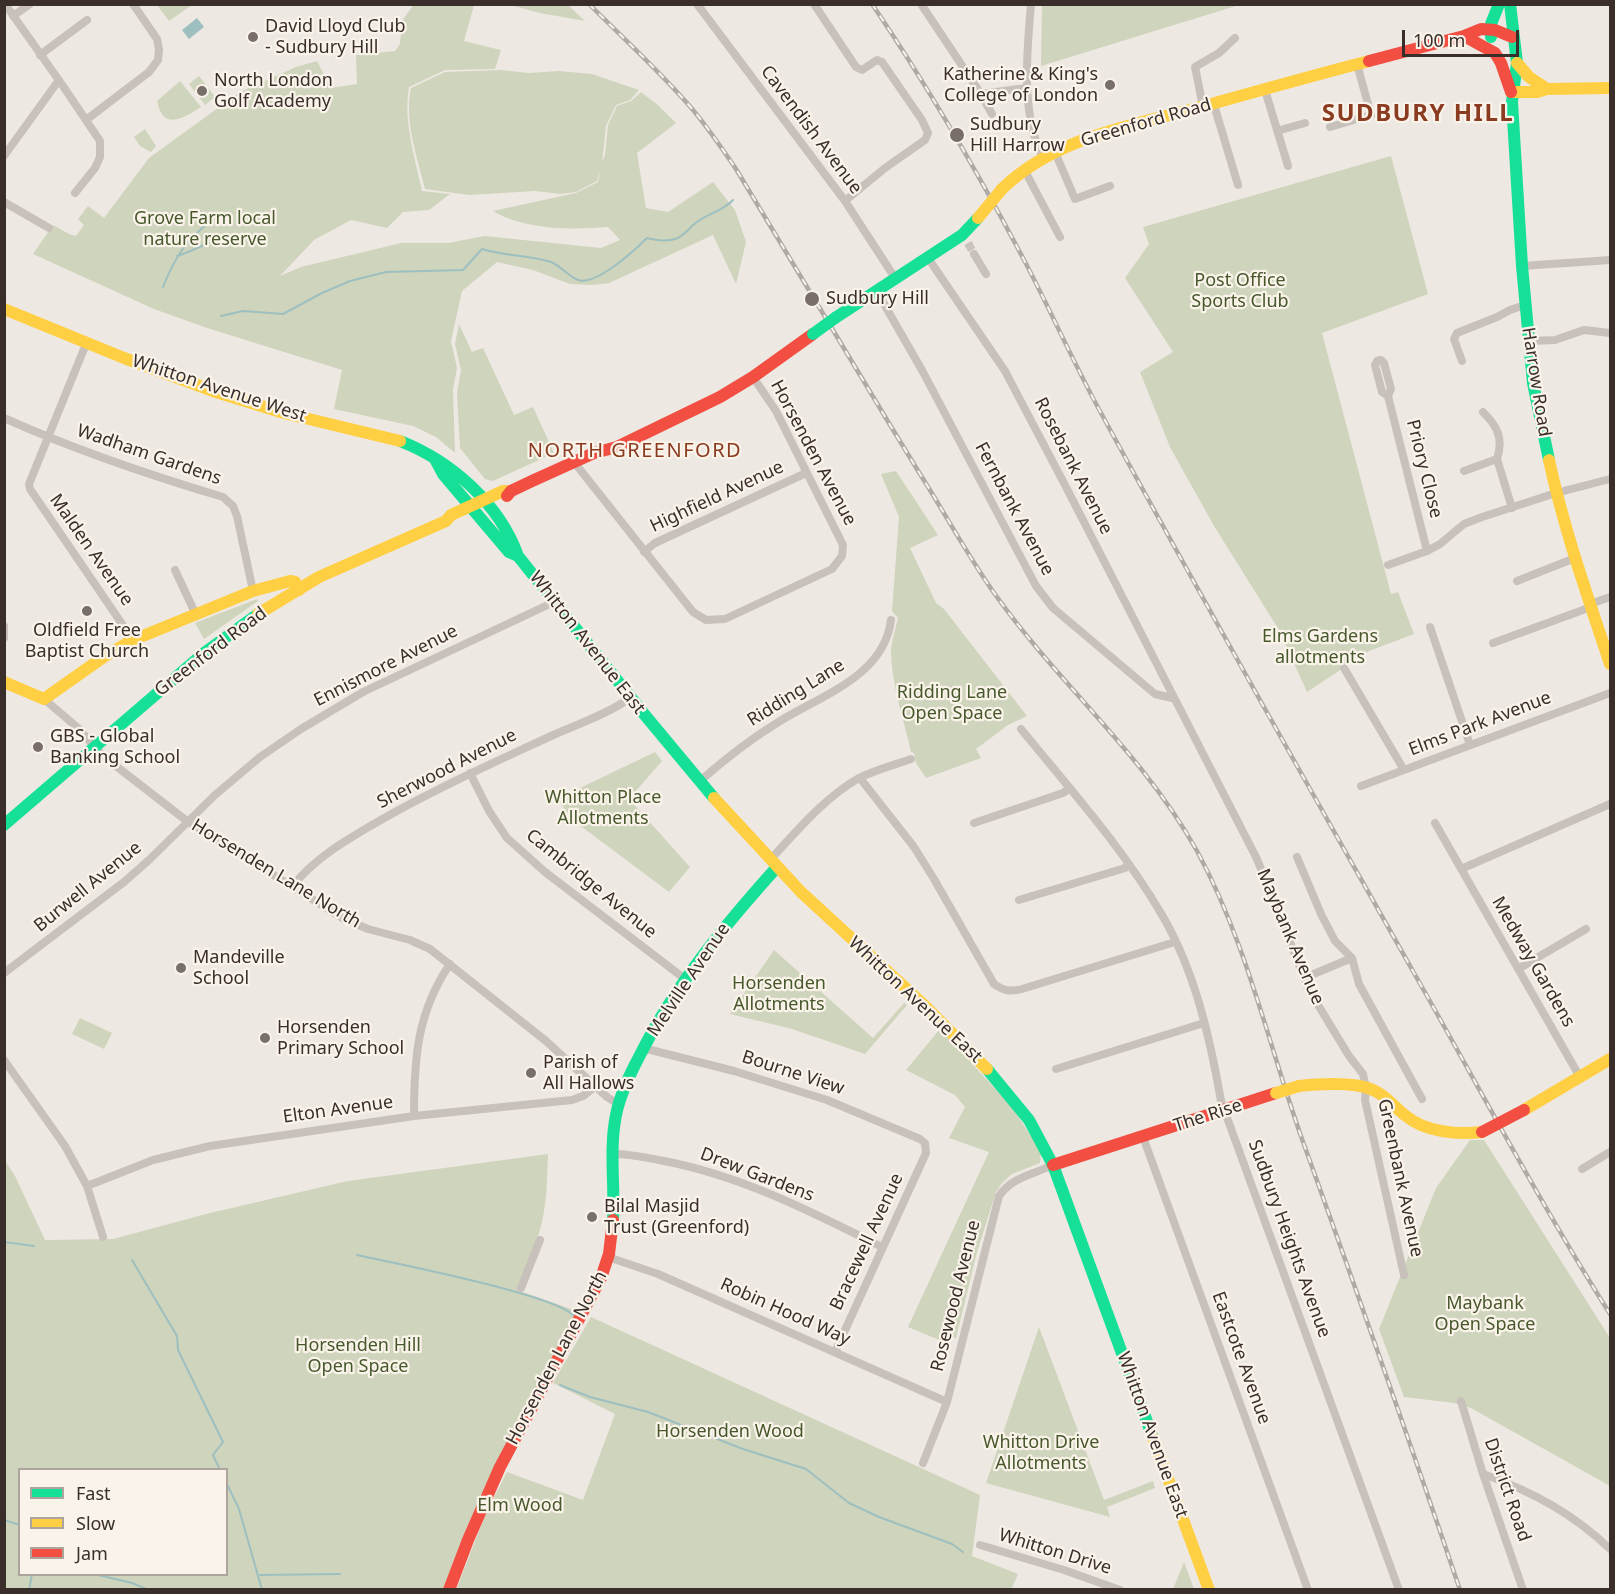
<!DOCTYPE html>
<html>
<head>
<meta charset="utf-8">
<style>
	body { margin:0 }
	#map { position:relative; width:1615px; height:1594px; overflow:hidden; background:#eee8e2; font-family:"Noto Sans",sans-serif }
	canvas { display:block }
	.frame { position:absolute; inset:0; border:6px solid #392e29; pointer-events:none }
	.legend { position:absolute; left:18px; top:1468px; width:210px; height:108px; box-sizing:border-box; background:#faf3ea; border:2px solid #ada49d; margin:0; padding:8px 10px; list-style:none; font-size:18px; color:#392e29 }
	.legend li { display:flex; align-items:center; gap:12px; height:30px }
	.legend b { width:30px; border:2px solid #ada49d }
	.scale { position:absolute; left:1402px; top:30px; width:117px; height:27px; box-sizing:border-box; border:3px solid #392e29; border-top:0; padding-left:8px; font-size:18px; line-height:21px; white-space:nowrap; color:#392e29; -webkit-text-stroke:4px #faf3ea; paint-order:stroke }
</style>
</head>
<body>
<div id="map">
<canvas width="1615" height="1594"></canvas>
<div class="frame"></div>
<ul class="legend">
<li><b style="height:8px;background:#16e098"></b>Fast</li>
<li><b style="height:8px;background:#ffcf43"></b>Slow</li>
<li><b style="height:8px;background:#f24e42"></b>Jam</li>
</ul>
<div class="scale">100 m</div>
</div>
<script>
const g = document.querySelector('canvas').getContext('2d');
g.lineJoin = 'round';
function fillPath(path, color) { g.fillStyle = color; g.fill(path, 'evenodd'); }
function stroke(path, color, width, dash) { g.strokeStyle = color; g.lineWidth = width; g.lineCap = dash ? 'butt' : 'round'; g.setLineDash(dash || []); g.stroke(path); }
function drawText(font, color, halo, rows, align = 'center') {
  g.font = font + ' "Noto Sans",sans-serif'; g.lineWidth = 4.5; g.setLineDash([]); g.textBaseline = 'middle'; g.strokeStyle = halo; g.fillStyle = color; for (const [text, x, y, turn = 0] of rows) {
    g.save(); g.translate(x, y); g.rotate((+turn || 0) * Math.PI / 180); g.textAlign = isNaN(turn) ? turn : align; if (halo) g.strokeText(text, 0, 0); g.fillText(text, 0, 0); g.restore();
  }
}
const green = new Path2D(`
	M414 4 474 5 464 41 501 50 495 69 445 70 409 87C403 122 415 157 422 191L450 194 429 210 403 212 387 228 351 220 314 240 280 276 301 267 401 243H448L485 236 601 248 620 240 608 227C572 230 525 230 493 211L576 193 598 182 600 171 597 181 576 192 560 194 535 191 469 195 425 189C417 156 404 121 411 88L445 72 501 70 529 73 559 71 592 74 639 90 630 100 616 105 606 126 602 162 605 155 608 125 617 106 631 101 641 92 659 106 676 123 637 153 646 208 668 212 713 182 735 210 746 242 736 284 713 235 609 283 592 285 570 284 533 270 497 262 462 291 451 341 457 368 453 390 455 453 436 437 413 426 334 409 342 370 207 328 154 309 33 254 53 225 69 234 76 236 84 225 78 219 88 206 104 218 149 158 240 92 296 67 317 61 331 88 357 84 356 55 395 51 400 44 402 21Z
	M157 5H192L169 21Z
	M510 5H568L585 21 540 13Z
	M1042 5V4L1239 5 1041 66Z
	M199 76 215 97 205 105 189 84Z
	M180 81 201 107C182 119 163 131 157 101Z
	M145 129 156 146 151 152 140 146 134 137Z
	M1391 156 1428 294 1322 333 1391 594 1398 592 1414 634 1369 651 1307 692 1279 630 1214 526 1170 447 1140 372 1173 352 1125 278 1149 244 1143 227Z
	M459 324 472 352 483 348 514 415 533 407 554 453 493 481 485 479 460 448 457 393 461 370 455 344Z
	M896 471 938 535 910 548 936 603 944 609 1027 716 1008 725 976 749 981 758 926 778 916 763 914 753 911 752C904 719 891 684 891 650 891 644 896 627 898 618L892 611 899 517 881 474Z
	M257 599 258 601 204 639 195 623Z
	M655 752 662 761 629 799 690 867 669 892 574 821 557 799Z
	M774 950 873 1038 904 1003 907 1005 865 1054 792 1029 730 1014Z
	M80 1018 112 1033 104 1049 72 1034Z
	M940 1029 1012 1107 1041 1152 1040 1163 1012 1174 1002 1183 996 1192 977 1252 956 1338 951 1337 949 1344 908 1327 989 1152 949 1138 965 1107 955 1095 906 1070Z
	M1470 1140H1484L1610 1338V1486L1471 1408 1454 1403 1404 1397 1379 1329 1436 1188Z
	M548 1154C547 1180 547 1208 539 1233 534 1253 521 1270 520 1291L577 1311 444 1589H5L4 1159 15 1176 45 1240 113 1239 210 1213 348 1181ZM20 1470H226V1574H20Z
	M591 1317 980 1495 972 1556 1018 1574 1011 1590H456L486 1513 507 1472 583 1500 615 1414 553 1383Z
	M1039 1327 1104 1500 1153 1481 1155 1488 1107 1507 1110 1517 986 1483Z
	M1184 1562 1194 1589H1173Z`);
const water = new Path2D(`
	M197 18 204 27 189 39 182 30Z`);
const stream = new Path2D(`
	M177 256C193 251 206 243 222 238
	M163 287C175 257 186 240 212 220
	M221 316 243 311 283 314 322 293 350 281 386 272 463 270 482 249C504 256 529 255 551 262 561 266 568 276 578 280 596 286 635 250 647 238 657 240 665 242 675 239 683 237 690 227 697 222 709 213 723 211 733 200
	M4 1242 34 1246
	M357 1255C394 1263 556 1295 574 1316
	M132 1260 177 1336 178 1350 223 1442 213 1455 220 1470
	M560 1385 590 1397 648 1412 743 1449 806 1469 849 1503 879 1517 952 1544 963 1552
	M226 1482 239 1509 262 1590
	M4 1520 20 1525
	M94 1574 132 1583 149 1590
	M260 1575 340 1574
	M29 1590 32 1574`);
const streetTunnel = new Path2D(`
	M968 243 974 254`);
const street = new Path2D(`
	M5 4 63 86 100 141V157L95 168 75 193
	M697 4 845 201 895 278
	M814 4 856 67 862 70 877 60 882 62 922 120 928 133 925 140 885 168 845 201
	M921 4 981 94 1026 88
	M1031 4C1027 52 1020 116 1044 159
	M13 16 30 4
	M40 55 87 20
	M1265 90 1288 166
	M981 94 992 114
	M1214 105 1238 185
	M1203 107 1195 67 1219 53 1235 38
	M86 120 149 72 158 60 159 50 157 39 133 4
	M1330 127 1371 115 1357 64
	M1277 131 1305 123
	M1055 152 1075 199 1110 186
	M4 156 59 80
	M1025 171 1060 237
	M4 202 49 228
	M974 254 986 274
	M928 258 1005 371 1066 487 1257 859 1309 990 1349 1056 1363 1074 1366 1088 1365 1100 1404 1275
	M1522 266 1610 260
	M876 290 923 372 1036 586 1053 608 1155 694 1172 698
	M1529 341 1555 340 1584 330 1610 333
	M86 344 29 484 30 489 133 640
	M1462 361 1454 339 1457 333 1497 317 1510 310 1525 305
	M1388 396 1391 389 1384 363 1381 360 1377 361 1375 365 1382 392 1388 396 1427 551
	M1483 412C1497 426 1504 438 1497 459
	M4 418C75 450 149 475 223 497L233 506 237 516 253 591
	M574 462 693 612 706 620 725 619 832 569 842 556 843 545 776 411 753 377
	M1464 471 1497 459 1512 508
	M644 552 655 543 806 473
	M1388 565 1427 551 1440 544 1464 524 1482 517 1556 493 1610 479
	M175 570 196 615
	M1517 581 1575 558
	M1590 604 1610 597
	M4 626V638
	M1430 627 1470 745
	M1493 643 1591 607
	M1344 668 1404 770
	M44 699 78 728 103 756 187 821 344 919 368 929 410 940 430 949 546 1041 607 1097 618 1104
	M1021 729C1070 789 1123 848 1162 915 1195 971 1210 1038 1221 1101L1399 1590
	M470 773 489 811 507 838 545 872 685 979
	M860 778 914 847 934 879 994 984C1004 991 1011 992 1022 989L1175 942
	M700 781C725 759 752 738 780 721 822 695 884 676 891 620
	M1361 786 1610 693
	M974 823 1063 793 1070 788
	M1435 823 1577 1072
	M1297 857 1321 914 1335 941 1352 958 1359 984 1422 1099
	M770 860C797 831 824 798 859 778 875 770 894 765 911 759
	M1461 869 1610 804
	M292 887C314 858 348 839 379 821 435 789 493 763 551 736 571 727 615 711 629 698
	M1019 900 1125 868 1128 864
	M1518 969 1586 929
	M4 973 124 882 149 860 215 795 260 757 301 729 363 692 554 602
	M1304 978 1352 958
	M643 1048 734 1071 827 1100 920 1139 925 1143 926 1153 835 1352
	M4 1060 65 1146 87 1186 103 1237
	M1056 1069 1204 1023
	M414 1116C414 1059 417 1012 450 964
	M1143 1137 1308 1590
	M614 1154C631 1154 648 1158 664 1161 742 1176 812 1212 882 1247
	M1582 1169 1610 1152
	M87 1186 153 1160 210 1146 414 1116 572 1100 583 1096 596 1086
	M608 1257 658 1274 947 1402
	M521 1288 540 1240
	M1461 1401 1483 1474 1523 1590
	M923 1463 947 1402 999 1196C1012 1177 1034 1174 1053 1165
	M1483 1474C1529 1490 1575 1515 1610 1549
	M980 1545 1064 1570 1120 1590`);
const fast = new Path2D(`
	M1510 4 1517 63 1512 102 1522 266 1533 383 1549 460
	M1491 37V24L1499 4
	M835 318 962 235 978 218
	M400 441C451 461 499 503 518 556L644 714 714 798
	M436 461 443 474 509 552 518 556
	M4 825 204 653 258 614
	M987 1069 1029 1120 1053 1165 1153 1438
	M613 1220C615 1185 609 1149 616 1115 620 1094 630 1074 640 1055 675 985 725 925 777 867`);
const slow = new Path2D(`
	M1517 63 1529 77 1547 89
	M1511 92H1537L1547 89 1610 88
	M1002 189C1054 138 1130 126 1197 108 1254 92 1311 76 1369 61
	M4 309 124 358 216 392 284 413 400 441
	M1549 460C1564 530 1588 597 1610 664
	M258 614 319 577 446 521 451 515 503 491H511
	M4 682 44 699 105 656 133 640 253 591 290 581 295 582 299 590
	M714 798 801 892 926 1007 987 1069
	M1299 1086C1319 1084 1355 1082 1373 1090 1386 1095 1395 1108 1406 1116 1425 1132 1458 1135 1482 1132
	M1524 1110 1610 1059
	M1153 1438 1209 1590`);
const jam = new Path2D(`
	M1464 36 1495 53 1501 63 1511 92
	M1369 61 1464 36 1481 29 1495 30 1512 37
	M507 496 511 491 532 481 594 453 617 447 720 397 753 377 813 334
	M1053 1165 1276 1093
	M449 1590 468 1540 500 1467 601 1278 609 1254 613 1220`);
const rail = new Path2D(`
	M589 4C622 37 656 68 687 103 705 123 721 147 736 169 798 271 858 373 920 474 946 515 969 558 997 597 1061 686 1143 754 1197 851 1246 941 1268 1043 1302 1139 1356 1289 1409 1439 1460 1590
	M872 4C927 85 977 171 1023 258 1050 309 1073 362 1101 413 1203 601 1309 787 1414 973 1479 1087 1540 1203 1610 1314`);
const fastBridge = new Path2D(`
	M813 334 835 318`);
const slowBridge = new Path2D(`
	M978 218 1002 189
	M1276 1093 1299 1086`);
const jamBridge = new Path2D(`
	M1482 1132 1524 1110`);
const markers = [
	[253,37,6,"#786f6a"],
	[1110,85,6,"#786f6a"],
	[202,91,6,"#786f6a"],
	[957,135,8,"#786f6a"],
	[812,299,8,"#786f6a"],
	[87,611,6,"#786f6a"],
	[38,747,6,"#786f6a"],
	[181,968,6,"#786f6a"],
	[265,1038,6,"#786f6a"],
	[531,1073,6,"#786f6a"],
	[592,1217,6,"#786f6a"]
];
const poiNames = [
	["David Lloyd Club",265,27],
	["- Sudbury Hill",265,48],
	["Katherine & King's",1098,75,"right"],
	["College of London",1098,96,"right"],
	["North London",214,81],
	["Golf Academy",214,102],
	["Sudbury",970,125],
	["Hill Harrow",970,146],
	["Sudbury Hill",826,299],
	["Oldfield Free",87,631,"center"],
	["Baptist Church",87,652,"center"],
	["GBS - Global",50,737],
	["Banking School",50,758],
	["Mandeville",193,958],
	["School",193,979],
	["Horsenden",277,1028],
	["Primary School",277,1049],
	["Parish of",543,1063],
	["All Hallows",543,1084],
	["Bilal Masjid",604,1207],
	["Trust (Greenford)",604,1228]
];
const streetNames = [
	["Greenford Road",1146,123,-16],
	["Cavendish Avenue",811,130,53],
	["Harrow Road",1536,382,81],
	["Whitton Avenue West",219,389,18],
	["Horsenden Avenue",813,453,62],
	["Wadham Gardens",149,455,19],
	["Rosebank Avenue",1073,466,63],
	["Priory Close",1424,469,76],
	["Highfield Avenue",717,497,-25],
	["Fernbank Avenue",1014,509,62],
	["Malden Avenue",91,550,55],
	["Whitton Avenue East",587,643,52],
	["Greenford Road",211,652,-37],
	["Ennismore Avenue",386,666,-27],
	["Ridding Lane",796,693,-32],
	["Elms Park Avenue",1480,724,-21],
	["Sherwood Avenue",447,769,-27],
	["Horsenden Lane North",276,874,31],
	["Cambridge Avenue",591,884,39],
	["Burwell Avenue",88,887,-39],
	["Maybank Avenue",1290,937,67],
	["Medway Gardens",1533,962,60],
	["Melville Avenue",689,980,-56],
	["Whitton Avenue East",915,1000,43],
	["Bourne View",793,1073,18],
	["Elton Avenue",338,1110,-8],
	["The Rise",1208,1116,-18],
	["Drew Gardens",757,1175,21],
	["Greenbank Avenue",1400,1178,78],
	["Sudbury Heights Avenue",1289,1239,70],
	["Bracewell Avenue",867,1242,-65],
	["Rosewood Avenue",956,1296,-76],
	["Robin Hood Way",785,1312,24],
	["Horsenden Lane North",557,1358,-62],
	["Eastcote Avenue",1241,1358,70],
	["Whitton Avenue East",1152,1435,70],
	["District Road",1507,1490,71],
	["Whitton Drive",1055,1552,17]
];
const parkNames = [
	["Grove Farm local",205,219],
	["nature reserve",205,240],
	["Post Office",1240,281],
	["Sports Club",1240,302],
	["Elms Gardens",1320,637],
	["allotments",1320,658],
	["Ridding Lane",952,693],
	["Open Space",952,714],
	["Whitton Place",603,798],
	["Allotments",603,819],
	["Horsenden",779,984],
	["Allotments",779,1005],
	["Maybank",1485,1304],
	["Open Space",1485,1325],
	["Horsenden Hill",358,1346],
	["Open Space",358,1367],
	["Horsenden Wood",730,1432],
	["Whitton Drive",1041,1443],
	["Allotments",1041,1464],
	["Elm Wood",520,1506]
];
const neighbourhoodNames = [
	["NORTH GREENFORD",635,451]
];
const districtNames = [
	["SUDBURY HILL",1418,114]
];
fillPath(green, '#cfd4bc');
fillPath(water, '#9ebfc0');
stroke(stream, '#9ebfc0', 2);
stroke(streetTunnel, '#cac3bd', 8, [8, 4]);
stroke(street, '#c8c1bb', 8);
stroke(fast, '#16e098', 12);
stroke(slow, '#ffcf43', 12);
stroke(jam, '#f24e42', 12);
stroke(rail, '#afaaa6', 4.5);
stroke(rail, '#faf3ea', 2, [7]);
stroke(fastBridge, '#16e098', 12);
stroke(slowBridge, '#ffcf43', 12);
stroke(jamBridge, '#f24e42', 12);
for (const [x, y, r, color] of markers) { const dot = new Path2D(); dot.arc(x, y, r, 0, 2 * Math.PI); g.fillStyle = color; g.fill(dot); stroke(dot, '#faf3ea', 2); }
drawText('18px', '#392e29', '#faf3ea', poiNames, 'left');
drawText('18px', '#392e29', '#faf3ea', streetNames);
drawText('18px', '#47582c', '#faf3ea', parkNames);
g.letterSpacing = '1.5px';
drawText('20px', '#8a3b20', '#faf3ea', neighbourhoodNames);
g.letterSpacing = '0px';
g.letterSpacing = '1.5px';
drawText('bold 24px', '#8a3b20', '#faf3ea', districtNames);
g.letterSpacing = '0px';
</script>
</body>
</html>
